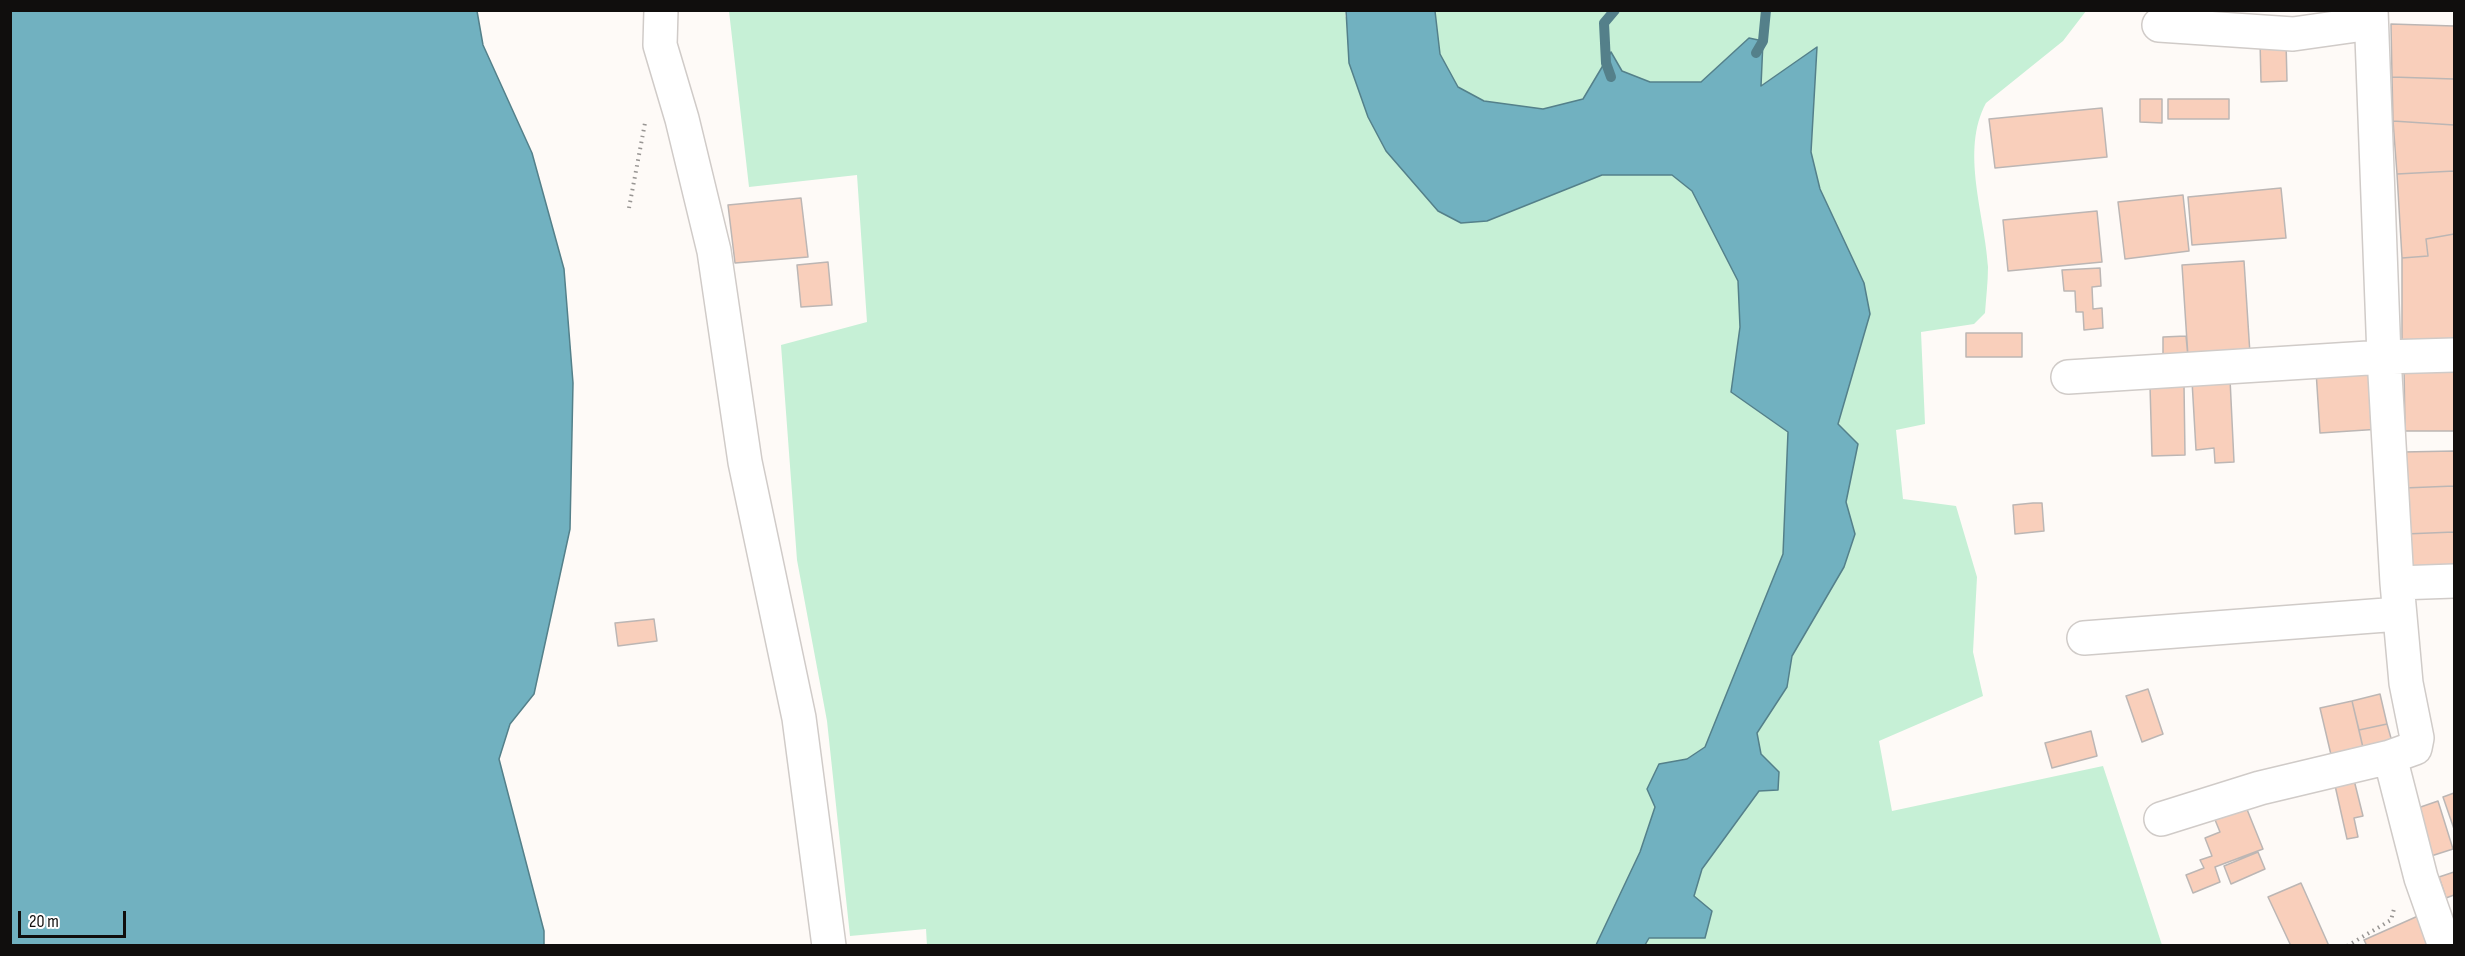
<!DOCTYPE html>
<html>
<head>
<meta charset="utf-8">
<style>
	body { margin:0 }
	#map { position:relative; width:2465px; height:956px; overflow:hidden; background:#fefaf7; font-family:"Sofia Sans Condensed",sans-serif }
	canvas { display:block }
	.frame { position:absolute; inset:0; border:12px solid #100e0d; pointer-events:none }
	.scale { position:absolute; left:18px; top:911px; width:108px; height:27px; box-sizing:border-box; border:3px solid #100e0d; border-top:0; padding-left:8px; font-size:18px; line-height:21px; white-space:nowrap; color:#100e0d; -webkit-text-stroke:4px #fff; paint-order:stroke }
</style>
</head>
<body>
<div id="map">
<canvas width="2465" height="956"></canvas>
<div class="frame"></div>
<div class="scale">20 m</div>
</div>
<script>
const g = document.querySelector('canvas').getContext('2d');
g.lineJoin = 'round';
function fillPath(path, color) { g.fillStyle = color; g.fill(path, 'evenodd'); }
function stroke(path, color, width, dash) { g.strokeStyle = color; g.lineWidth = width; g.lineCap = dash ? 'butt' : 'round'; g.setLineDash(dash || []); g.stroke(path); }
const green = new Path2D(`
	M729 11H1346L1345 16 1487 221 1602 175H1672L1692 191 1738 281 1740 327 1731 392 1788 432 1783 554 1705 747 1687 759 1659 764 1647 789 1655 807 1640 852 1596 945 927 946 926 929 850 936 827 721 797 560 781 345 867 322 857 175 749 187Z
	M1435 11H2086L2063 41 1986 103C1960 151 1985 215 1988 267 1988 282 1986 298 1985 313L1974 324 1921 332 1925 424 1896 430 1903 499 1956 506 1977 577 1973 652 1983 696 1879 741 1892 811 2103 766 2162 945H1645L1649 938 1694 896 1702 869 1759 791 1779 772 1761 754 1757 733 1787 687 1792 656 1844 567 1855 534 1846 502 1858 444 1838 425 1870 313 1864 283 1820 189 1811 152 1817 48 1760 86 1763 41 1749 38 1701 82H1650L1622 71 1611 53 1583 99 1543 109 1484 101 1457 87 1440 54Z`);
const water = new Path2D(`
	M1346 10 1435 11 1440 54 1458 87 1484 101 1543 109 1583 99 1611 52 1622 71 1650 82H1701L1749 38 1763 41 1761 86 1817 47 1811 152 1820 189 1864 283 1870 314 1838 424 1858 444 1846 502 1855 534 1844 567 1792 656 1787 687 1757 733 1761 754 1779 772 1778 790 1759 791 1702 869 1694 896 1712 911 1705 938H1649L1645 945H1596L1640 852 1655 807 1647 789 1659 764 1687 759 1705 747 1783 554 1788 432 1731 392 1740 327 1738 281 1692 191 1672 175H1602L1487 221 1461 223 1438 211 1386 151 1368 117 1349 63Z
	M10 11H477L483 45 532 153 564 269 573 383 570 529 534 694 510 724 499 759 544 931V945H11Z`);
const stream = new Path2D(`
	M1756 53 1763 41 1766 10
	M1611 77 1606 63 1604 23 1615 10`);
const building = new Path2D(`
	M2391 24 2454 26V79L2392 77Z
	M2260 41H2286L2287 81 2261 82Z
	M2392 77 2454 79V125L2393 121Z
	M2140 99H2162V123L2140 122Z
	M2168 99H2229V119H2168Z
	M2102 108 2107 157 1995 168 1989 119Z
	M2393 121 2454 125V171L2397 174Z
	M2454 171V234L2426 239 2428 256 2402 258 2397 174Z
	M2281 188 2286 238 2192 245 2188 197Z
	M2183 195 2189 251 2125 259 2118 202Z
	M801 198 808 257 735 263 728 205Z
	M2097 211 2102 262 2008 271 2003 220Z
	M2454 234V345L2402 346V258L2428 256 2426 239Z
	M2244 261 2250 354 2188 357 2182 265Z
	M828 262 832 305 801 307 797 265Z
	M2100 268 2101 286 2092 287 2093 309 2102 308 2103 328 2084 330 2083 312H2076L2075 291H2064L2062 270Z
	M1966 333H2022V357H1966Z
	M2186 336 2188 357 2163 358V337Z
	M2404 365H2454V431H2405Z
	M2378 367 2381 429 2320 433 2316 371Z
	M2230 379 2234 462 2215 463 2214 448 2196 450 2192 381Z
	M2184 385 2185 455 2152 456 2150 386Z
	M2454 451V486L2404 488 2403 452Z
	M2454 486V532L2405 534 2404 488Z
	M2033 503H2042L2044 531 2015 534 2013 505Z
	M2454 532V572L2407 574 2405 534Z
	M654 619 657 641 618 646 615 623Z
	M2148 689 2163 734 2142 742 2126 696Z
	M2380 694 2387 724 2359 730 2352 701Z
	M2352 701 2364 752 2332 759 2320 708Z
	M2387 724 2393 745 2364 752 2359 730Z
	M2091 731 2097 756 2052 768 2045 743Z
	M2353 776 2363 816 2354 818 2358 837 2347 839 2334 781Z
	M2454 793V829L2443 797Z
	M2242 797 2263 849 2215 867 2220 882 2193 893 2186 875 2204 868 2200 860 2212 856 2205 838 2220 832 2211 810Z
	M2438 801 2453 849 2428 857 2412 810Z
	M2258 852 2265 869 2231 884 2224 866Z
	M2454 872V895L2446 898 2439 877Z
	M2301 883 2329 946H2291L2268 897Z
	M2418 916 2430 946H2367L2364 940Z`);
const path = new Path2D(`
	M629 208 645 123
	M2347 946 2391 920 2394 909`);
const minor = new Path2D(`
	M661 10 660 45 682 119 714 251 745 462 799 718 829 946
	M2371 10 2384 357 2397 583 2406 683 2417 738 2415 748 2390 757 2421 878 2445 946
	M2159 25 2293 34 2371 23
	M2068 377 2384 357 2454 355
	M2397 583 2454 581
	M2084 638 2399 614
	M2161 819 2260 788 2390 757`);
fillPath(green, '#c6f0d6');
fillPath(water, '#71b1c0');
stroke(water, '#54808a', 1.5);
stroke(stream, '#54808a', 10);
fillPath(building, '#f9cfbb');
stroke(building, '#bcb6b4', 1.5);
stroke(minor, '#d0cbc8', 36);
stroke(path, '#989593', 4, [1.5, 4.5]);
stroke(minor, '#fff', 33);
</script>
</body>
</html>
